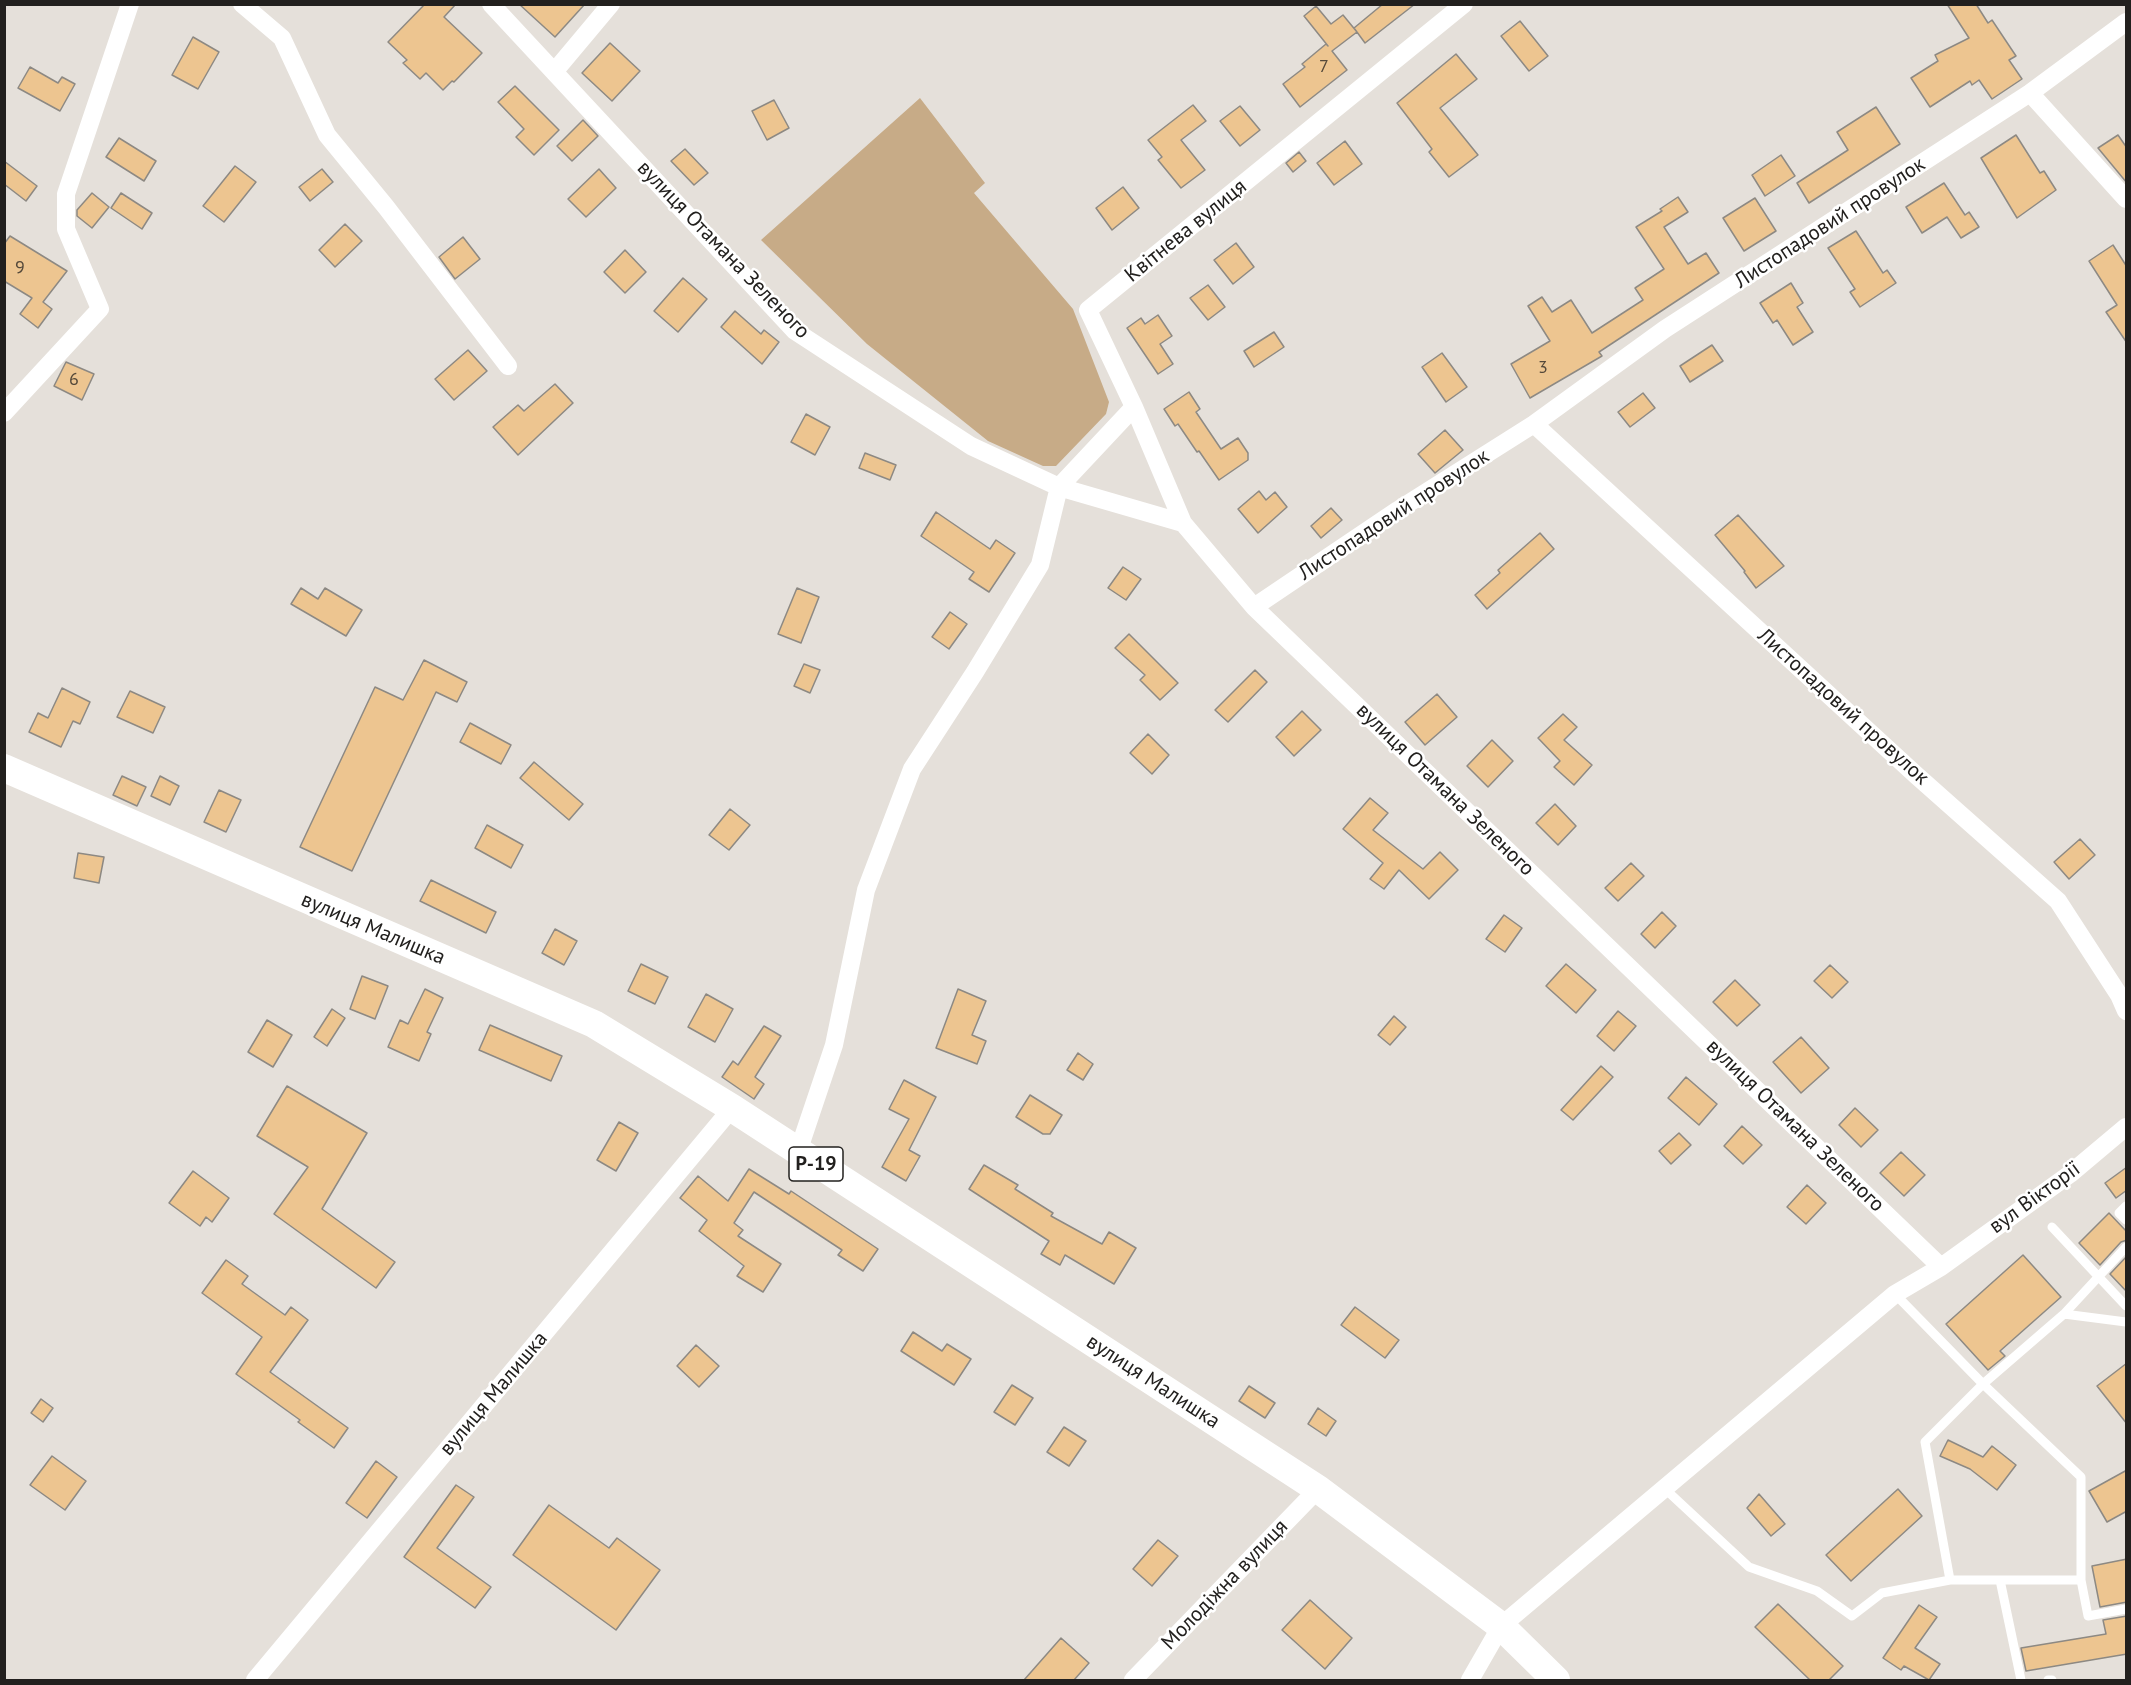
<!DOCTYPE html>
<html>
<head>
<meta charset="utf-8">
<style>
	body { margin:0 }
	#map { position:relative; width:2131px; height:1685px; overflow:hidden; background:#e5e0da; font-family:"PT Sans",sans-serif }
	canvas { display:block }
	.frame { position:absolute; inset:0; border:6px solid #22201e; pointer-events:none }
</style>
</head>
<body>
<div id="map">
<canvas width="2131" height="1685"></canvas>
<div class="frame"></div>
</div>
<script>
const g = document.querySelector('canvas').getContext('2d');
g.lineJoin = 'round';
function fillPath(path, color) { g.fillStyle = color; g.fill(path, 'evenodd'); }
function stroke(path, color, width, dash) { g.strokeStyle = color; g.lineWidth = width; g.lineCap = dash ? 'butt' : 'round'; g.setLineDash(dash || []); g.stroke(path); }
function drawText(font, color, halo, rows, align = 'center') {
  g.font = font + ' "PT Sans",sans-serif'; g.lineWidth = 5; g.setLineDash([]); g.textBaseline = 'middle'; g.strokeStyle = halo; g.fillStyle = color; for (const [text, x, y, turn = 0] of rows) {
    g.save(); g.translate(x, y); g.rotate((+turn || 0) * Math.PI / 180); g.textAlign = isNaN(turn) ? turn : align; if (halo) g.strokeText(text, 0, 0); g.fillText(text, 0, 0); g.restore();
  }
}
const green = new Path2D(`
	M920 98 985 183 974 193 1073 309 1109 402 1106 414 1056 466H1043L988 441 867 344 761 240Z`);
const building = new Path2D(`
	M425 4H456L444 17 482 53 454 82 452 81 443 90 426 73 420 79 403 63 407 60 388 42Z
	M519 4H585L555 37Z
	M1383 4H1415L1365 43 1354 28Z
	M1947 4H1976L1988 23 1992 20 2016 56 2009 60 2022 79 1992 99 1979 80 1972 85 1970 81 1930 107 1911 78 1938 61 1935 55 1969 38Z
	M1316 6 1331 24 1343 15 1357 32 1332 51 1347 70 1300 107 1283 84 1305 67 1302 64 1326 44 1328 46 1304 16Z
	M1520 21 1548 56 1529 71 1501 36Z
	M193 37 219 52 198 89 172 75Z
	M610 43 640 71 612 101 582 73Z
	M1456 54 1477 79 1440 108 1478 155 1449 177 1429 152 1432 149 1397 103Z
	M30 67 58 83 62 77 75 84 60 111 18 88Z
	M515 86 559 130 534 155 516 137 524 129 498 102Z
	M774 100 789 128 767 140 752 111Z
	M1193 105 1206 121 1181 140 1205 170 1181 188 1158 160 1162 157 1148 140Z
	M1240 106 1260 130 1240 146 1220 121Z
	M1876 107 1900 144 1809 203 1797 183 1848 150 1837 132Z
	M583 120 598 136 572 161 557 146Z
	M2016 135 2040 173 2044 171 2056 190 2017 218 1981 158Z
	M2118 135 2127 148V183L2098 148Z
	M119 138 156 161 144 181 106 157Z
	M1345 141 1362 164 1334 185 1317 163Z
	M685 149 708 173 694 185 671 161Z
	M1299 152 1306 161 1293 172 1286 163Z
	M1781 155 1795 176 1765 196 1752 175Z
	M4 161 37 186 26 201 4 184Z
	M235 166 256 182 224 222 203 206Z
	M322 169 333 182 310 201 299 187Z
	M599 169 616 188 586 217 568 199Z
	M1944 183 1965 215 1969 212 1979 227 1961 238 1947 217 1922 233 1906 207Z
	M1123 187 1139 208 1112 230 1096 208Z
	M92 193 109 207 92 228 77 216V210Z
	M121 193 152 213 142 229 111 208Z
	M1678 197 1688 212 1664 227 1688 264 1706 253 1719 273 1599 352 1602 356 1530 398 1511 364 1550 341 1528 306 1542 297 1552 312 1571 300 1592 333 1643 300 1635 288 1664 269 1636 227 1662 211 1660 209Z
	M1755 198 1776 231 1744 251 1723 218Z
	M345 224 362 241 335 267 319 250Z
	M1856 231 1883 273 1887 270 1896 283 1860 307 1850 292 1855 289 1828 248Z
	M10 236 67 271 43 302 52 309 38 328 20 314 32 298 4 281V244Z
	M463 237 480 259 455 279 439 257Z
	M1236 243 1254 267 1233 284 1214 260Z
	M2113 245 2127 267V343L2106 312 2117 305 2089 261Z
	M625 250 646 272 625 293 604 272Z
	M683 278 707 299 678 332 654 311Z
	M1791 283 1803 303 1797 307 1813 332 1793 345 1777 320 1773 323 1760 303Z
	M1208 285 1225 307 1208 320 1190 298Z
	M735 311 761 334 764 330 779 342 762 364 721 327Z
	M1158 315 1172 336 1160 344 1173 364 1158 374 1127 328 1141 318 1145 324Z
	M1274 332 1284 347 1254 367 1244 351Z
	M1712 345 1723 361 1690 382 1680 366Z
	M468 350 487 371 454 400 435 379Z
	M1442 353 1467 387 1446 402 1422 367Z
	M66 362 94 374 82 400 54 386Z
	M555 384 573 403 518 455 493 427 518 405 524 411Z
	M1189 392 1200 409 1196 412 1221 449 1238 438 1248 453V460L1219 480 1199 451 1197 452 1178 424 1175 426 1164 409Z
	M1643 393 1655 408 1630 427 1618 412Z
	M806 414 830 427 815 455 791 442Z
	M1445 430 1463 450 1435 473 1418 454Z
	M865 453 896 465 890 480 859 468Z
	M1259 491 1266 500 1275 492 1287 507 1258 533 1238 509Z
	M1331 508 1342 520 1321 538 1311 526Z
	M936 512 990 549 996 540 1015 553 989 592 969 579 974 572 921 536Z
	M1738 515 1784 566 1756 588 1744 572 1745 571 1715 535Z
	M1540 533 1554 549 1487 609 1475 595 1500 573 1498 570Z
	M1123 567 1141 579 1126 600 1108 588Z
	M301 588 318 599 325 588 362 610 346 636 291 604Z
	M797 588 819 597 801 643 778 634Z
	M950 612 967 624 949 649 932 637Z
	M1129 634 1178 683 1160 700 1140 680 1145 675 1115 648Z
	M424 660 467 682 457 702 436 692 352 871 300 847 375 687 403 700Z
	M804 664 820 670 810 693 794 686Z
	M1255 670 1267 682 1228 722 1215 710Z
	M62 688 90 702 80 724 73 721 61 747 29 732 38 713 48 718Z
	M130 691 165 707 153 733 117 717Z
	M1437 694 1457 717 1425 745 1405 722Z
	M1302 711 1321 730 1294 756 1276 737Z
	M1563 714 1577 727 1564 740 1592 765 1574 785 1554 767 1560 761 1538 738Z
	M470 723 511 745 501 764 460 742Z
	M1148 734 1169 755 1152 774 1130 753Z
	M1492 740 1513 761 1488 787 1467 766Z
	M534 762 583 804 569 820 520 778Z
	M122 776 146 787 137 806 113 795Z
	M160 776 179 786 170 805 151 796Z
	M219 790 241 800 226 832 204 822Z
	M1370 798 1388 813 1373 830 1423 869 1440 852 1458 870 1429 899 1399 870 1384 889 1370 879 1383 863 1343 829Z
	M1555 804 1576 826 1558 845 1536 823Z
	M730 809 750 825 729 850 709 835Z
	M487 825 523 845 511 868 475 848Z
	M2080 839 2095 855 2069 879 2054 862Z
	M78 853 104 857 99 883 74 878Z
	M1631 863 1644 876 1618 901 1605 888Z
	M431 880 496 912 486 933 420 901Z
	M1662 912 1676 926 1655 948 1641 934Z
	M1504 915 1522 928 1505 952 1486 939Z
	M555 929 577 941 564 965 542 953Z
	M641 964 668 977 655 1004 628 991Z
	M1566 964 1596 990 1576 1013 1546 986Z
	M1830 965 1848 982 1832 998 1814 981Z
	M362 976 388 986 375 1019 350 1009Z
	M1735 980 1760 1005 1737 1026 1713 1002Z
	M425 989 443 998 427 1032 431 1034 419 1061 388 1047 400 1020 408 1024Z
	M958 989 986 1001 972 1035 986 1041 977 1064 936 1048Z
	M706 994 733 1009 715 1042 688 1027Z
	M332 1009 345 1018 327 1046 314 1037Z
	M1618 1011 1636 1026 1614 1051 1597 1036Z
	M1394 1016 1406 1027 1390 1045 1378 1035Z
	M267 1020 292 1035 273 1067 248 1052Z
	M490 1025 562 1056 551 1081 479 1050Z
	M764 1026 781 1036 755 1077 764 1084 754 1099 722 1077 733 1061 738 1065Z
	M1801 1037 1829 1068 1801 1093 1773 1062Z
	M1078 1053 1093 1064 1083 1080 1067 1070Z
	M1601 1066 1613 1077 1573 1120 1561 1110Z
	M1686 1077 1717 1104 1699 1125 1668 1098Z
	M904 1080 936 1097 909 1150 920 1156 906 1181 882 1167 909 1119 889 1109Z
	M287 1086 367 1133 322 1209 395 1262 376 1288 274 1214 308 1167 257 1136Z
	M1030 1095 1062 1115 1050 1134H1043L1016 1117Z
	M1855 1108 1878 1130 1861 1147 1839 1125Z
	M619 1122 638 1133 616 1171 597 1160Z
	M1742 1126 1762 1145 1743 1164 1724 1146Z
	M1679 1133 1691 1145 1671 1164 1659 1151Z
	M1901 1152 1925 1175 1904 1196 1880 1173Z
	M984 1165 1018 1185 1015 1189 1053 1213 1051 1216 1102 1244 1109 1232 1136 1248 1114 1284 1065 1255 1060 1265 1041 1254 1049 1241 969 1189Z
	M2127 1167V1190L2116 1198 2105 1183Z
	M749 1169 789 1194 791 1191 878 1249 863 1271 838 1255 842 1250 754 1192 734 1223 743 1230 738 1236 781 1264 763 1292 737 1276 744 1266 699 1231 707 1220 680 1198 698 1176 728 1201Z
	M193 1171 229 1198 212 1222 206 1217 200 1226 169 1203Z
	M1807 1185 1826 1203 1806 1224 1787 1207Z
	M2109 1213 2127 1232V1240L2121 1242 2100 1265 2079 1243Z
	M2023 1255 2061 1297 2000 1351 2005 1356 1988 1370 1946 1324Z
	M2127 1256V1292L2110 1274Z
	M226 1260 248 1276 242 1284 285 1315 291 1307 308 1320 270 1372 348 1428 334 1448 298 1422 300 1420 236 1374 262 1337 202 1293Z
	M1355 1307 1399 1340 1385 1358 1341 1325Z
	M913 1332 942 1351 947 1344 971 1359 954 1385 901 1351Z
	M696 1345 719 1366 699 1387 677 1366Z
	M2127 1363V1424L2097 1386Z
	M1012 1385 1033 1398 1015 1425 994 1412Z
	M1249 1386 1275 1403 1265 1418 1239 1401Z
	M41 1399 53 1408 43 1422 31 1413Z
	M1318 1408 1336 1421 1326 1436 1308 1424Z
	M1064 1427 1086 1441 1069 1466 1047 1452Z
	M1948 1440 1983 1457 1992 1446 2016 1465 1997 1490 1970 1469 1940 1456Z
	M52 1456 86 1481 65 1510 30 1485Z
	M376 1461 397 1477 367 1518 346 1503Z
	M2127 1470V1511L2107 1522 2089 1491Z
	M456 1485 474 1497 437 1548 491 1587 475 1608 404 1557Z
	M1898 1489 1922 1516 1851 1581 1826 1555Z
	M1759 1494 1785 1524 1771 1536 1747 1508Z
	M549 1505 609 1548 617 1538 660 1570 616 1630 513 1555Z
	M1158 1540 1178 1556 1152 1586 1133 1569Z
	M2127 1559V1602L2100 1607 2092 1566Z
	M1310 1600 1352 1638 1325 1669 1282 1630Z
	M1778 1604 1843 1666 1829 1680H1810L1755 1627Z
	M1919 1605 1937 1617 1915 1648 1940 1664 1929 1680 1904 1666 1901 1670 1883 1658Z
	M2127 1616V1654L2026 1671 2021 1648 2106 1634 2103 1620Z
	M1061 1638 1089 1663 1074 1680H1024Z`);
const service = new Path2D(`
	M2126 1206 2119 1213 2126 1220
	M2052 1227 2126 1306
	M1895 1294 1983 1384 2081 1477V1580
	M2064 1314 2126 1247
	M1664 1488 1749 1567 1817 1591 1852 1616 1882 1593 1950 1580H2081L2088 1616 2126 1609
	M1950 1580 1925 1442 1983 1384 2064 1314 2126 1322
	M2000 1580 2021 1680
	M2048 1680H2052`);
const minor = new Path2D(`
	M242 4 282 38 327 135 386 207 508 366
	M491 4 795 331 971 446 1059 487 1183 523 1254 607 1941 1267 1895 1294 1501 1626 1470 1680
	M554 72 611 4
	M2030 93 2126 199
	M4 413 100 309 66 229V194L130 4
	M1534 424 1916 775 2058 901 2119 995 2126 1011
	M1183 523 1134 407 1088 310 1464 4
	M1254 607 1398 510 1534 424 1665 329 2030 93 2126 22
	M798 1152 834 1045 866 890 912 769 975 672 1040 565 1059 487 1134 407
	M1941 1267 2070 1174 2126 1127
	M255 1680 732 1108
	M1133 1680 1318 1489`);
const primary = new Path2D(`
	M4 768 594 1024 732 1108 1318 1489 1501 1626 1556 1680`);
const numberNames = [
	["7",1324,67],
	["9",20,268],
	["3",1543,368],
	["6",74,380]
];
const shields = [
	[816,1164,54]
];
const shieldNames = [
	["Р-19",816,1164]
];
const streetNames = [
	["Листопадовий провулок",1830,223,-33],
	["Квітнева вулиця",1186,231,-39],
	["вулиця Отамана Зеленого",723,250,46],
	["Листопадовий провулок",1394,515,-33],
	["Листопадовий провулок",1843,707,42],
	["вулиця Отамана Зеленого",1445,790,44],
	["вулиця Малишка",373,929,23],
	["вулиця Отамана Зеленого",1795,1126,44],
	["вул Вікторії",2035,1198,-36],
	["вулиця Малишка",1153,1382,33],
	["вулиця Малишка",494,1394,-50],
	["Молодіжна вулиця",1225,1585,-46]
];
fillPath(green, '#c7ab87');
fillPath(building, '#edc590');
stroke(building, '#8d8983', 1.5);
stroke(service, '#fff', 9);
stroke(minor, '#fff', 18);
stroke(primary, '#fff', 28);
drawText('18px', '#55493a', null, numberNames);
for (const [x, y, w] of shields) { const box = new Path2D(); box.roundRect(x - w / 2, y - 17, w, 34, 4.5); g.fillStyle = '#fff'; g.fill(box); stroke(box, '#22201e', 1.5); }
drawText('bold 20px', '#22201e', null, shieldNames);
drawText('21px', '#22201e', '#fff', streetNames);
</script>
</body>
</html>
